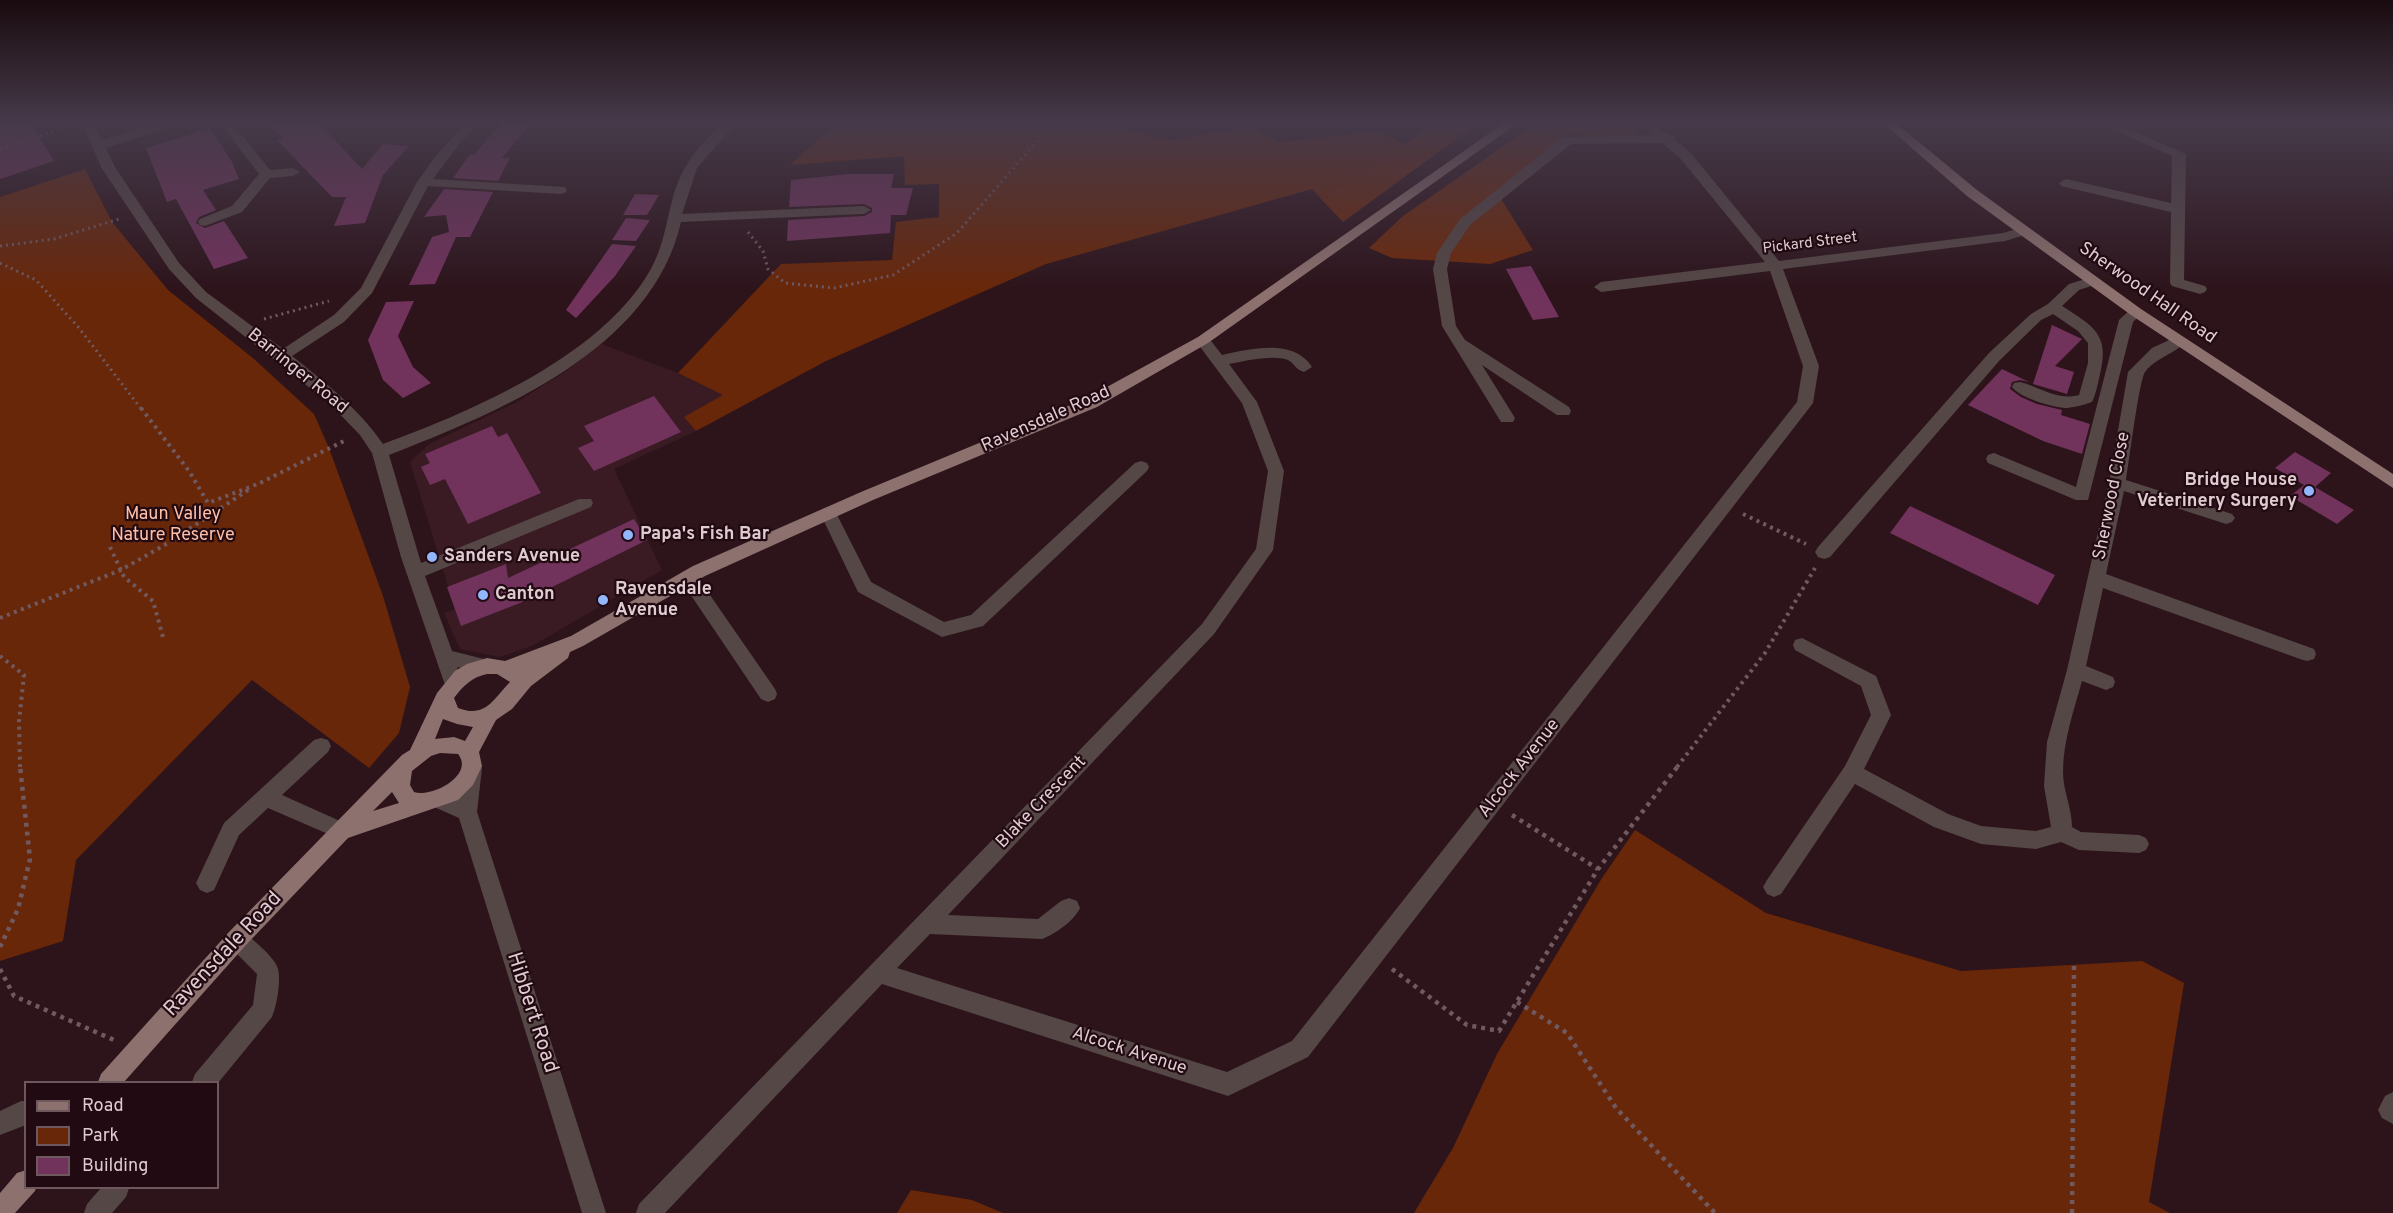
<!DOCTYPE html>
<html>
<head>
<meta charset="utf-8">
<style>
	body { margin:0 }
	#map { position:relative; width:2393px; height:1213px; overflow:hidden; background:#2d141b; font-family:Overpass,sans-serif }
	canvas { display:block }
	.legend { position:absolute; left:24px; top:1081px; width:195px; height:108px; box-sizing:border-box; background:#220a12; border:2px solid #6e585e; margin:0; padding:8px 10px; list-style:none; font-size:18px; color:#dfccd0 }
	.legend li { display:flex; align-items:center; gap:12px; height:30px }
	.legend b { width:30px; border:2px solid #6e585e }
</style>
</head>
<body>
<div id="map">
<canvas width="2393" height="1213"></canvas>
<ul class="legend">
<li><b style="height:8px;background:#8d716f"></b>Road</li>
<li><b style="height:16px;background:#692709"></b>Park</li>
<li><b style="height:16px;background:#71325c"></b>Building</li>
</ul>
</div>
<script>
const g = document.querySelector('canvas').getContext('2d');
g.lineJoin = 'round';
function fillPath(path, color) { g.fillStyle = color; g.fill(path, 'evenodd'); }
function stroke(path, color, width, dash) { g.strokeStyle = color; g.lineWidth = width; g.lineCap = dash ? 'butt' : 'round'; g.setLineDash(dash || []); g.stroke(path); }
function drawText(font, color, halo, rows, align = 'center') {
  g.font = font + ' Overpass,sans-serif'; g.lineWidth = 4.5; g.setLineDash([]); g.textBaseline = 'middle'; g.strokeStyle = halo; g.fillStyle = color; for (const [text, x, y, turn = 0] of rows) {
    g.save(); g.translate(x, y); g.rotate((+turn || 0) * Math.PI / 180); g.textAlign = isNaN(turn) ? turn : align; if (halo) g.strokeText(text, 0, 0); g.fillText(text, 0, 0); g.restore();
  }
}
const built = new Path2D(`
	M601 344 678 373 724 395 685 418 696 431 614 469 662 570 532 646 500 657 460 649 444 613 455 609 410 462 429 444 517 402 562 374Z`);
const green = new Path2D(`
	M827 123H1114L1120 128 1169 140 1253 126 1279 142 1377 131 1405 144 1322 200 1312 189 1046 264 826 361 696 431 684 417 723 395 678 373 781 264 892 260 896 222 939 217V184L905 185 904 156 790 165 834 126Z
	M85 169 112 222 168 290 254 359 314 414 329 448 383 596 410 687 399 733 369 768 252 680 76 860 63 941 0 961V197Z
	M1635 830 1766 913 1961 971 2142 961 2184 983 2149 1202 2170 1213H1414L1453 1148 1497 1054 1602 878Z
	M911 1190 972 1200 1003 1213H897Z`);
const forest = new Path2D(`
	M1435 123H1478L1343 222 1322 200Z
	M1537 123H1632L1641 139 1567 135 1498 194 1533 250 1490 264 1392 258 1369 248 1403 216Z`);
const building = new Path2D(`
	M0 123H31L54 161 0 179Z
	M268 123H319L362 169 383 144 409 146 383 175 365 223 334 226 346 197H332L277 140 283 138Z
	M501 123H531L502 158H510L498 181 453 178 470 154 474 155Z
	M210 128 232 162 239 179 203 190 216 210 199 217 196 223 205 228 224 221 248 258 214 269 176 199 167 202 146 148Z
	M848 174H894L891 188H913L906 215H891L890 233 787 241 788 220 864 216 872 212V208L864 204 789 207 791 180Z
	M444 189 493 192 470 237H456L435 284 409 285 432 237 449 232 446 215 424 217Z
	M635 194 659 195 647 215H623Z
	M626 218 650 220 636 241 612 240Z
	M612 244 636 246 615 276 576 318 566 310Z
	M1531 266 1559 317 1533 320 1506 269Z
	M414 301 398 336 413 367 431 383 403 398 383 380 368 340 386 302Z
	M2052 325 2082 339 2055 366 2074 372 2067 394 2033 384Z
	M2002 369 2029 382 2020 380 2012 382 2010 389 2021 397 2037 404 2062 410 2061 415 2090 424 2082 454 2043 441 1968 405Z
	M654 396 681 432 594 471 578 448 594 441 584 426Z
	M492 426 498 437 507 433 541 493 468 524 445 479 430 485 421 467 430 463 425 454Z
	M2295 452 2331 473 2315 487 2354 510 2337 524 2290 496 2304 485 2275 468Z
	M1910 506 2055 575 2038 605 1890 533Z
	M634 519 647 540 520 603 461 626 447 587 506 564 508 578Z`);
const pathFar2 = new Path2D(`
	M0 149 69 126
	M748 232 763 251 768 269 785 283 834 288 893 275 957 233 1039 139 1044 123
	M0 246 54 239 119 219
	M0 263 36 280 79 328 142 410
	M264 319 329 301`);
const pathFar1 = new Path2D(`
	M141 408 189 471 208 503 258 484 346 440
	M1743 514 1806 544
	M110 547 124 577 153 601 163 637
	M0 618 121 570 168 543 251 488
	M0 656 24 675 19 721 20 767
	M1677 767 1765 653 1815 568`);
const path = new Path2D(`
	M1512 815 1598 869
	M0 947 18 909 30 859 20 766
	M0 969 14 996 114 1040
	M1392 969 1467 1025 1499 1031 1598 869 1678 766
	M1517 1002 1567 1033 1616 1108 1715 1213
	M2072 1213 2074 966`);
const minor = new Path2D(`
	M82 123H94L102 140 157 123H174L172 126 106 148 115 167 179 263 206 292 283 349 334 315 361 288 417 182 435 157 466 123H479L460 143 433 179 565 187 567 190 565 193 560 194 428 186 372 293 344 322 292 356C326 383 359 409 383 444 473 411 609 353 654 263 664 242 667 219 673 197 681 167 700 143 723 123H736L697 168 682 214 864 206 871 210 864 214 681 222C652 350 499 412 389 455L421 563 579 499H591L593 503 591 507 425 576 452 651 492 661 494 666 492 671 485 674 457 667 462 682 460 687 453 690 446 687 444 682 401 557 372 453 360 435 329 403 196 298 169 269 101 167Z
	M220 123H232L270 170 293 168 300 172 293 176 270 178 242 212 205 226 200 225 198 222 200 219 232 206 259 174Z
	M1639 123H1652L1668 135 1674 136 1675 140 1690 152 1779 261 2003 233 2023 227 2030 231 2028 234 2005 241 1783 269 1819 366 1813 403 1308 1057 1228 1096 882 984 665 1213H636L639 1204 1202 624 1256 549 1268 471 1242 403 1195 340 1203 335 1208 337 1222 355C1251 349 1293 338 1312 367L1304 372C1296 370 1295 364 1288 360 1275 354 1243 361 1229 364L1257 402 1284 471 1273 550 1214 634 948 915 1038 919 1061 901 1069 898 1077 901 1080 908C1074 921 1055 934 1042 939L930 934 897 968 1227 1072 1292 1041 1797 402 1803 366 1770 271 1601 292 1594 287 1601 282 1765 262 1680 158 1662 143 1571 144 1470 225 1451 253 1447 269 1456 326 1465 340 1569 407 1571 411 1569 415H1557L1482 365 1515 418 1513 422H1501L1442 326 1433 269 1437 253 1460 219 1563 137 1652 135Z
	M2099 123H2115L2186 154 2184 280 2205 286 2207 289 2205 292 2200 294 2172 286 2170 283 2171 212 2061 186 2059 183 2066 179 2171 203 2172 156Z
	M2092 277 2097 278 2099 281 2097 284 2079 290 2062 306C2093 326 2110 334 2100 374 2098 383 2096 394 2092 402 2084 405 2076 407 2067 408 2054 408 2020 398 2012 387L2014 383 2020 382C2040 387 2057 401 2079 395L2088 363V343L2078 331 2053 314 2041 320 1999 361 1830 557 1824 559 1818 557 1815 552 1818 547 1989 353 2031 314 2048 304 2069 284Z
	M2136 307 2143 312 2133 322 2088 500H2076L1988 463 1986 459 1988 455 1994 453 2076 487 2119 320 2131 309Z
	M2178 336 2183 338 2186 341C2177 353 2155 358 2145 372 2139 381 2129 463 2126 480L2232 514 2235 518 2232 522 2226 524 2124 491 2106 574 2314 649 2316 654 2314 659 2307 661 2300 659 2103 588 2086 666 2113 677 2115 682 2113 687 2106 690 2082 681C2074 710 2063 741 2063 772 2063 791 2072 808 2072 827L2081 832 2139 835 2146 838 2149 844 2146 850 2139 853 2079 850 2061 842 2036 849 1981 844 1934 827 1855 784 1781 894 1774 897 1767 894 1763 887 1767 880 1845 766 1871 715 1861 686 1795 650 1793 645 1795 640 1802 638 1876 676 1891 715 1864 769 1948 814 1981 826 2036 831 2051 827 2044 786 2047 742 2067 670 2109 483 2128 372 2152 348Z
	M1141 461 1147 463 1149 467 1147 471 983 626 942 637 858 592 820 513 822 509 828 507 834 509 871 582 944 622 971 615 1135 463Z
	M688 570 694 572 775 689 777 694 775 699 768 702 761 699 682 582 679 577 682 572Z
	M321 738 328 740 331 746 328 752 282 795 349 825 352 831 349 837 342 840 335 837 268 808 239 835 214 890 207 893 200 890 196 883 224 823 314 740Z
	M472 760 479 762 482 768 477 812 606 1213H582L459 818 432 806 429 800 432 794 439 791 458 799 462 768 465 762Z
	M237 929C247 933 276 958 278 969 281 981 277 1005 272 1017L218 1083 192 1082 195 1074 253 1005 257 974 229 946 226 939 229 932Z
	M2393 1092V1124L2382 1118 2378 1110 2385 1096Z
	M21 1101H26V1125L0 1135V1111Z
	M101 1188H129L126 1197 112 1213H84L87 1204Z`);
const major = new Path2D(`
	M1504 123H1518L1208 343 1097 407 873 500 705 576 583 646 570 652 568 658 531 686 512 709 496 720 479 752 482 766 473 785 458 800 348 838 245 946 124 1082H98L101 1074 229 932 402 755 410 750 437 693 455 671 467 664 487 658 505 661 571 636 693 566 861 492 1085 399 1198 337ZM487 674H497L510 682C494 698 486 719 458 708L454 698C463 686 472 677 487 674ZM443 719 457 724 473 727 465 741 454 737 435 739ZM440 753 458 754C475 775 432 798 414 792L410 785 412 771 431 756ZM392 792 399 803 373 811Z
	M1883 123H1896L1977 190 2141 309 2393 474V488L2131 315 1967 196Z
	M26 1170V1188H36L35 1191 15 1213H0V1193L17 1173Z`);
const markers = [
	[2309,491,6,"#92b7fd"],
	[628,535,6,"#92b7fd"],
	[432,557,6,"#92b7fd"],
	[483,595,6,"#92b7fd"],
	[603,600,6,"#92b7fd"]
];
const farStreetnames = [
	["Pickard Street",1810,244,-7]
];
const streetNames = [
	["Sherwood Hall Road",2147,294,35],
	["Barringer Road",297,372,39],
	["Ravensdale Road",1046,420,-24],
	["Sherwood Close",2113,496,-79],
	["Alcock Avenue",1520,769,-52],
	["Blake Crescent",1042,803,-46],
	["Alcock Avenue",1129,1052,18]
];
const poiNames = [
	["Bridge House",2297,481,"right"],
	["Veterinery Surgery",2297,502,"right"],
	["Papa's Fish Bar",640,535],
	["Sanders Avenue",444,557],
	["Ravensdale",615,590],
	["Avenue",615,611],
	["Canton",495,595]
];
const parkNames = [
	["Maun Valley",173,515],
	["Nature Reserve",173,536]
];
const nearStreetnames = [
	["Ravensdale Road",224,955,-47],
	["Hibbert Road",531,1013,72]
];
fillPath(built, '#3a1b24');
fillPath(green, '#692709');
fillPath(forest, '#6d290b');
fillPath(building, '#71325c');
stroke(pathFar2, '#70595f', 3, [2, 4]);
stroke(pathFar1, '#70595f', 4, [3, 4.5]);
stroke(path, '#70595f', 4.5, [4, 5]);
fillPath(minor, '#554746');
fillPath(major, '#8d716f');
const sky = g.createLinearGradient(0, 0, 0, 292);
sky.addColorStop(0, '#190b0f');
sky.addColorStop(0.42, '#463a4a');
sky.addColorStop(1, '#463a4a00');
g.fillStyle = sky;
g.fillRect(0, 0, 2393, 292);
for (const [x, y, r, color] of markers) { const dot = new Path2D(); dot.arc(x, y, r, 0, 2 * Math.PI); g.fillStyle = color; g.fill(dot); stroke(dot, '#220a12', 2); }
drawText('15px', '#dfccd0', '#220a12', farStreetnames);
drawText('18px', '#dfccd0', '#220a12', streetNames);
drawText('bold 18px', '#dfccd0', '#220a12', poiNames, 'left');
drawText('18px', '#ffbfa7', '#220a12', parkNames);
drawText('21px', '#dfccd0', '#220a12', nearStreetnames);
</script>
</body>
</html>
